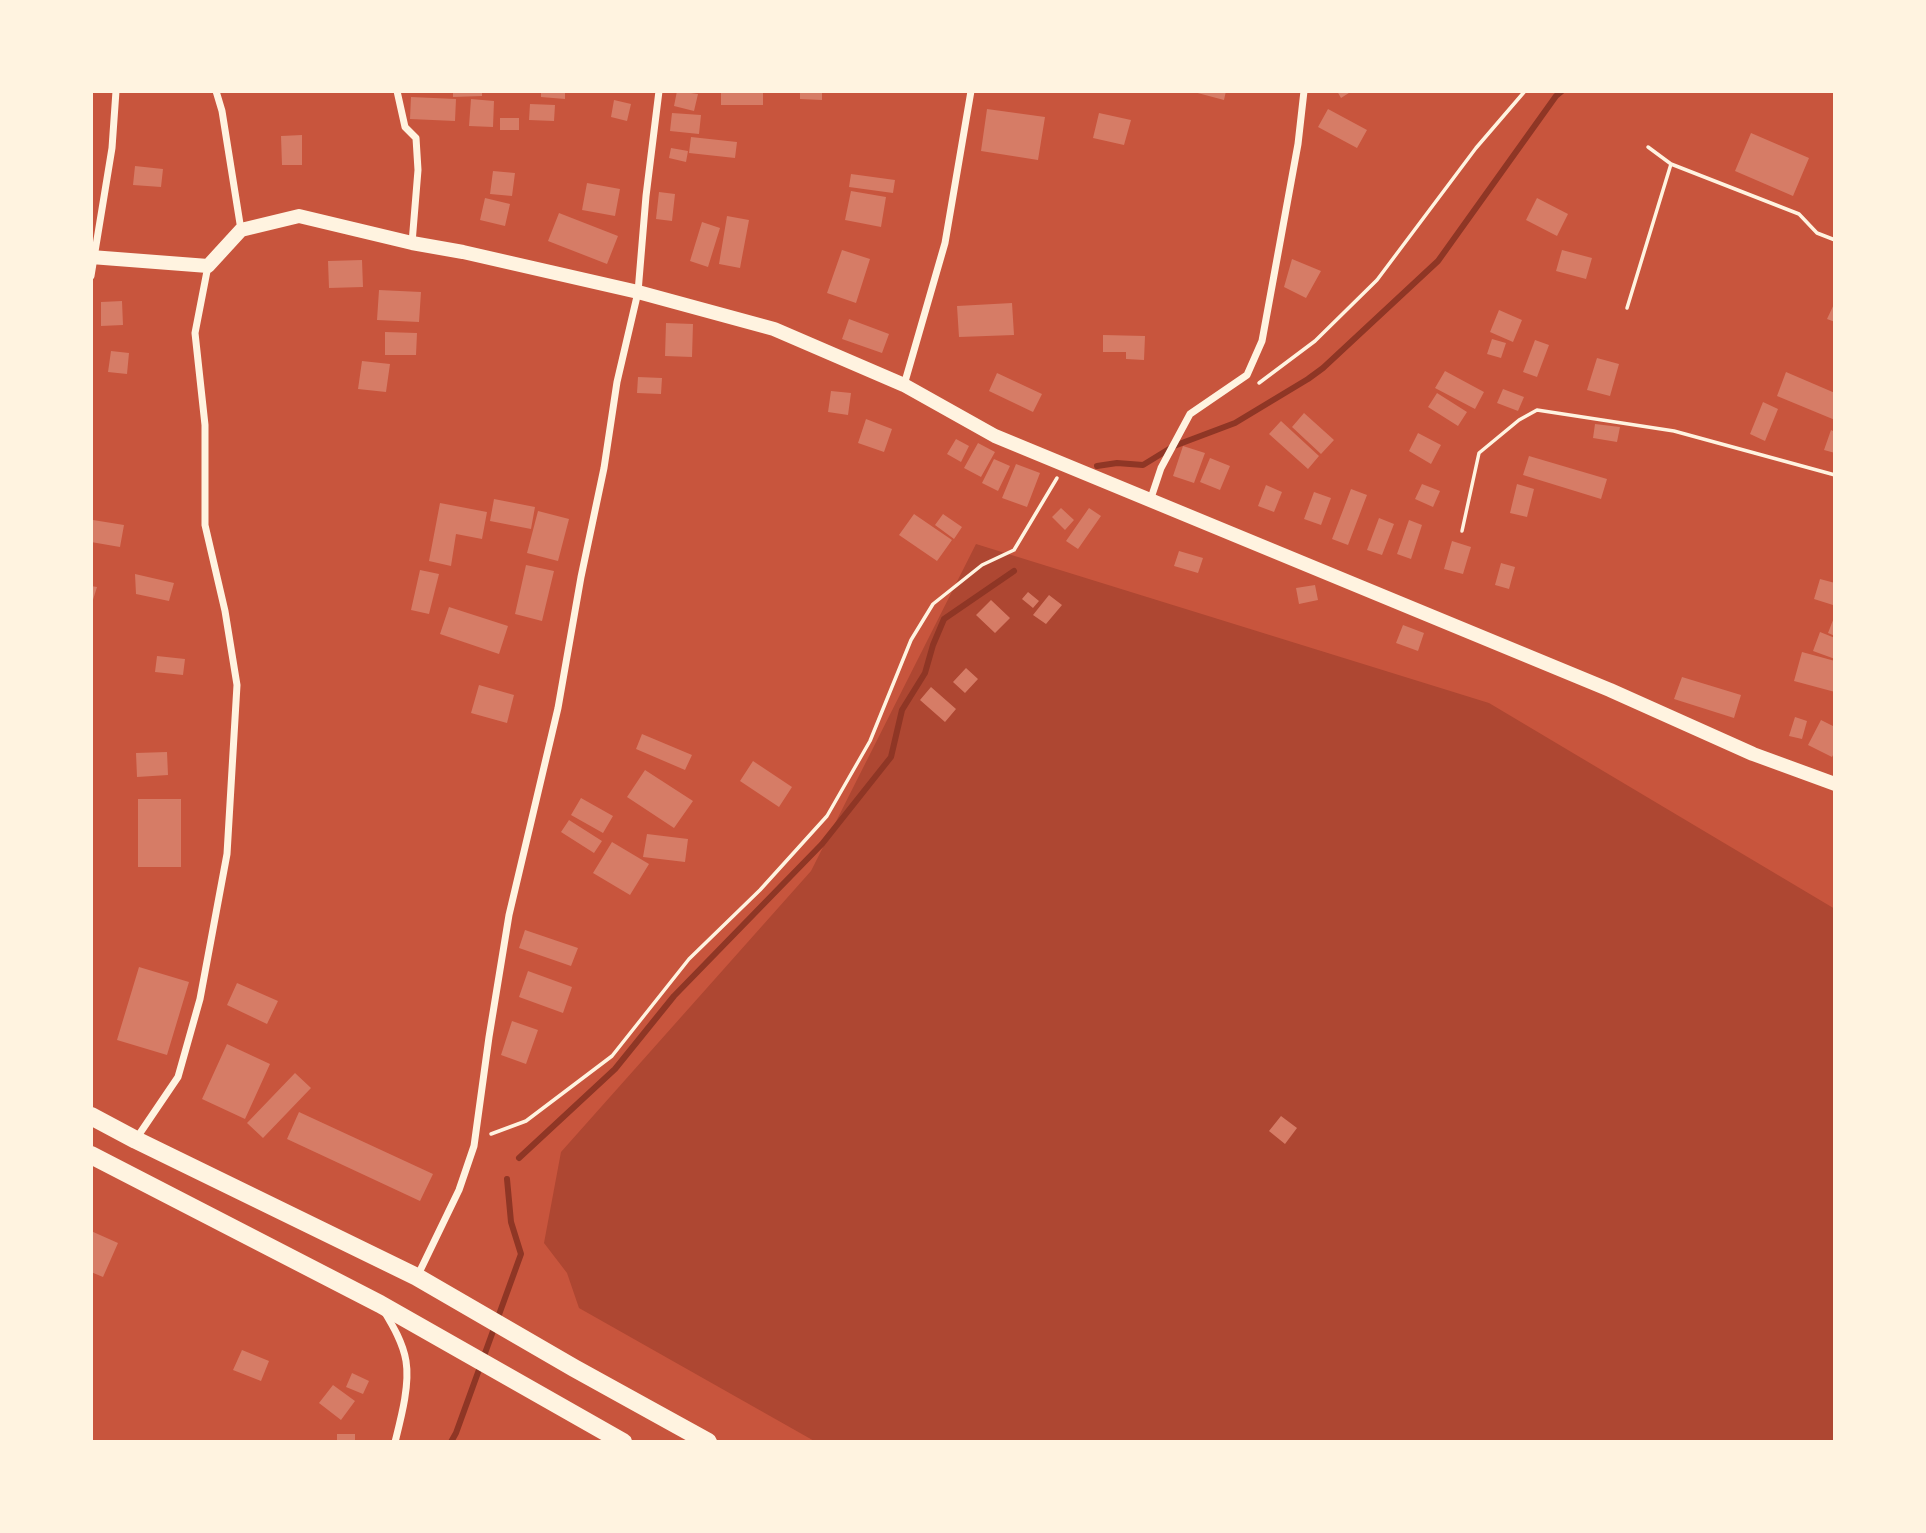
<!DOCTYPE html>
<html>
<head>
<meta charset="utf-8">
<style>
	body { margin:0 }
	#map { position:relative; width:1926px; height:1533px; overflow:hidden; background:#c8553d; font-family:Inter,sans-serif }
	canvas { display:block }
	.frame { position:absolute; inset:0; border:93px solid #fff3e0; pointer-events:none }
</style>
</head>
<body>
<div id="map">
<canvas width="1926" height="1533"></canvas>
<div class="frame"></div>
</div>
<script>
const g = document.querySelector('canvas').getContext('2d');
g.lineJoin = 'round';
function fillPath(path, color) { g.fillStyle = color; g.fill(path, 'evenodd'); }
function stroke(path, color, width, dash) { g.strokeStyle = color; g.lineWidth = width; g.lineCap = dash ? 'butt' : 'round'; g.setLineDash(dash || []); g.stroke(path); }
const green = new Path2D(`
	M976 544 1489 703 1835 909V1442H816L579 1308 567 1273 544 1243 561 1152 811 871Z`);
const stream = new Path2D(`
	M1097 466 1117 463 1143 465 1174 446 1235 423 1308 379 1323 368 1438 261 1556 96 1562 91
	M519 1158 615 1069 674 996 822 844 891 757 902 710 925 673 933 645 944 619 1014 571
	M451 1442 456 1433 521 1254 511 1222 507 1179`);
const building = new Path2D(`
	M453 91H482V96L453 97Z
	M541 91H565V99L541 97Z
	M677 91 698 94 694 111 674 106Z
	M721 91H763V105H721Z
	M800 91H822V100L800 99Z
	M1190 91H1226L1224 100Z
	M1337 91H1352L1341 98Z
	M411 97 456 99 455 121 410 119Z
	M471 99 494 101 493 127 469 126Z
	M614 100 631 104 627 121 611 117Z
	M530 104 555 105 554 121 529 120Z
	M987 109 1045 117 1038 160 981 151Z
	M1328 109 1367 130 1357 148 1318 127Z
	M672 113 701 115 699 134 670 131Z
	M1099 113 1131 120 1124 145 1093 138Z
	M500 118H519V130H500Z
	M1751 133 1809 158 1793 196 1735 171Z
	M302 135V165H282L281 136Z
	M691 137 737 142 735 158 689 153Z
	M671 148 688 151 686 162 669 158Z
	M135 166 163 169 161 187 133 185Z
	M493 171 515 173 512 196 490 194Z
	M851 174 895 180 893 193 849 187Z
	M587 183 620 189 615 216 582 210Z
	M851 191 886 197 881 227 845 220Z
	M659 192 675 194 672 221 656 219Z
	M485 198 510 204 505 226 480 220Z
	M1537 198 1568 214 1557 236 1526 220Z
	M559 213 618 236 607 264 548 241Z
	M727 216 749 220 740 268 719 264Z
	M702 222 720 228 708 267 690 261Z
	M842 250 870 259 856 303 827 293Z
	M1562 250 1592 258 1586 279 1556 271Z
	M1292 259 1321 271 1306 298 1284 287Z
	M362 260 363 287 329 288 328 261Z
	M379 290 421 292 419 322 377 320Z
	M122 301 123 325 101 326V302Z
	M1835 302V322L1827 319Z
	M1012 303 1014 335 959 337 957 306Z
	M1499 310 1522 320 1513 342 1490 332Z
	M849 319 889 334 882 353 842 339Z
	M666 323 693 324 692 357 665 356Z
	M385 332 417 333 416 355H385Z
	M1103 335 1145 336 1144 360 1126 359V352H1103Z
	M1492 339 1506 343 1501 358 1487 354Z
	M1535 340 1549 345 1537 377 1523 372Z
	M111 351 129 353 127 374 108 372Z
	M1597 358 1619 364 1610 396 1587 390Z
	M362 361 390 364 386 392 358 389Z
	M1445 371 1484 392 1475 409 1435 388Z
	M1786 372 1835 393V420L1777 396Z
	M997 373 1042 394 1033 412 989 391Z
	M638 377 662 378 661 394 637 393Z
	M1503 389 1524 397 1518 411 1497 403Z
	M831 391 851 393 848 415 828 412Z
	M1437 393 1467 412 1458 426 1428 407Z
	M1763 402 1778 409 1765 441 1750 434Z
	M1304 413 1334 440 1321 454 1292 427Z
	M866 419 892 429 884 452 858 443Z
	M1281 421 1319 456 1308 469 1269 434Z
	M1595 424 1620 427 1617 442 1593 438Z
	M1831 430 1835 432V453L1824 450Z
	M1418 433 1441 445 1431 464 1409 451Z
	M956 439 969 446 961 462 947 454Z
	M978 443 995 452 981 477 964 468Z
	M1183 446 1205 453 1194 483 1173 476Z
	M1529 456 1607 479 1601 499 1523 475Z
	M1210 458 1230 466 1220 490 1200 482Z
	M994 459 1010 466 998 491 982 483Z
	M1016 464 1040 473 1027 507 1002 498Z
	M1422 484 1440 491 1433 507 1415 499Z
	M1517 484 1534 489 1527 517 1510 513Z
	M1266 485 1282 492 1274 512 1258 506Z
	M1351 489 1367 495 1348 545 1332 539Z
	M1314 492 1331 498 1321 525 1304 519Z
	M494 499 535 507 531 529 490 521Z
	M440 503 487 512 482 539 456 534 451 566 429 561Z
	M1061 508 1074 520 1065 530 1052 517Z
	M1089 508 1101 516 1078 549 1066 541Z
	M538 511 569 519 558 561 527 553Z
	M914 514 952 540 937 561 899 535Z
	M943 514 962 527 954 539 935 525Z
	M1379 518 1394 524 1382 555 1367 550Z
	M93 520 124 525 120 547 91 542Z
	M1409 520 1422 525 1411 559 1397 554Z
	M1452 541 1471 547 1463 574 1444 569Z
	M1179 551 1203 558 1198 573 1174 566Z
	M1501 563 1515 567 1509 589 1495 585Z
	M526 565 554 571 542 621 515 614Z
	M420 570 439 574 429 614 411 610Z
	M135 574 174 583 169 601 136 594Z
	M1820 579 1835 583V597L1833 605 1814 599Z
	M1315 585 1318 600 1299 604 1296 588Z
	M91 586 97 587 92 603H91Z
	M1028 592 1039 601 1033 608 1022 599Z
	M1049 595 1062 605 1046 624 1033 615Z
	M991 600 1010 618 995 633 976 615Z
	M449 607 508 626 499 654 440 634Z
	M1835 615V636L1828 633Z
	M1403 625 1424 633 1418 651 1396 643Z
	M1820 632 1835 638V659L1813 651Z
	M1802 652 1835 661V692L1794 681Z
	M157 656 185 659 183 675 155 672Z
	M966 668 978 679 965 693 953 682Z
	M1682 677 1741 695 1734 718 1674 699Z
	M479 685 514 695 507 723 471 713Z
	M931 687 956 709 945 722 920 700Z
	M1795 717 1807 721 1802 739 1789 736Z
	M1821 720 1835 727V751L1832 757 1808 745Z
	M642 734 692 755 685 770 636 749Z
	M167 752 168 775 137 777 136 753Z
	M753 761 792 787 779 807 740 781Z
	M645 770 693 801 674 828 627 797Z
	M581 798 613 816 603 833 571 815Z
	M138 799H181V867H138Z
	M569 820 602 841 594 853 561 832Z
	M647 834 688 839 685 862 643 857Z
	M612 842 649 864 630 895 593 873Z
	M525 930 578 948 571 966 519 948Z
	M139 967 189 982 167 1055 117 1040Z
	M528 971 572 987 563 1013 519 997Z
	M237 983 278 1001 267 1024 227 1005Z
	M512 1021 538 1030 526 1064 501 1055Z
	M227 1044 270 1064 245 1119 202 1099Z
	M295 1073 311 1088 263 1138 247 1123Z
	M299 1112 433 1174 420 1201 287 1139Z
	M1281 1116 1297 1128 1285 1144 1269 1131Z
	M91 1231 118 1243 103 1277 91 1272Z
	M242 1350 269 1361 261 1381 233 1370Z
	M352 1373 369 1381 363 1394 346 1387Z
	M333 1385 355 1401 341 1420 319 1403Z
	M337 1434H355V1442H337Z`);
const path = new Path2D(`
	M1648 147 1671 164 1799 214 1817 233 1835 240
	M1627 308 1671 164
	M1259 383 1315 341 1377 280 1476 148 1525 91
	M1462 531 1479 453 1519 420 1537 410 1674 431 1835 475
	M491 1134 526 1121 612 1056 689 959 760 890 827 816 870 741 911 640 933 604 982 565 1014 550 1057 478`);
const minor = new Path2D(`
	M216 91 222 111 241 230
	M397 91 405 127 416 138 418 170 412 243
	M91 276 112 148 116 91
	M904 385 945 243 971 91
	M1150 501 1161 468 1190 414 1247 375 1262 341 1298 144 1304 91
	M136 1139 178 1077 200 999 227 854 237 685 225 611 205 525V425L195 333 208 266
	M417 1277 459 1190 474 1146 489 1037 509 915 558 708 581 577 604 468 617 382 638 292 646 196 659 91
	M384 1311C393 1326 403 1343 406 1361 410 1385 401 1418 395 1442`);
const secondary = new Path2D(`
	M91 257 208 266 241 230 299 216 412 243 463 252 638 292 774 329 904 385 995 436 1610 690 1753 754 1835 784`);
const primary = new Path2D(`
	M91 1116 136 1140 417 1277 574 1368 708 1442
	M91 1155 380 1304 623 1442`);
fillPath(green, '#ae4732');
stroke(stream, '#8f3625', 6);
fillPath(building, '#d67c66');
stroke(path, '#fff3e0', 3.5);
stroke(minor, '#fff3e0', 7);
stroke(secondary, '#fff3e0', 14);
stroke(primary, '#fff3e0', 18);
</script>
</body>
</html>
